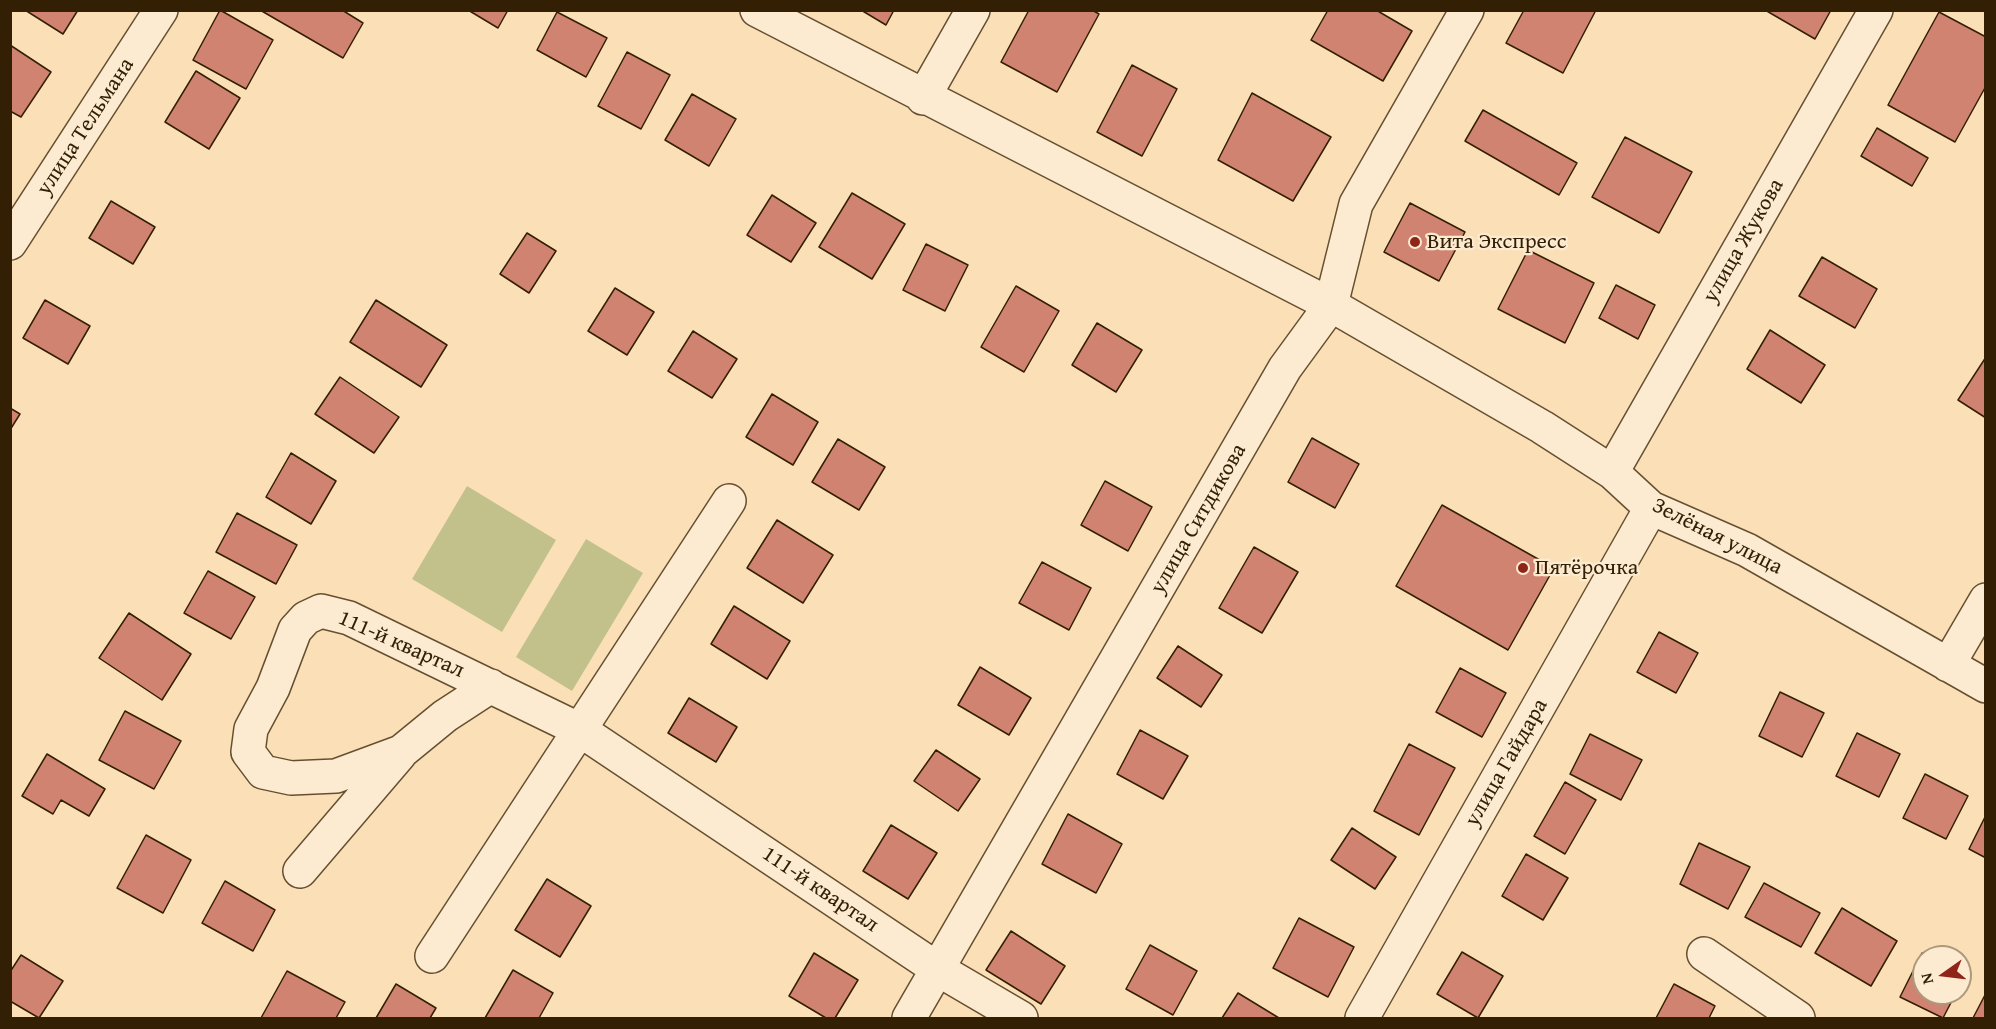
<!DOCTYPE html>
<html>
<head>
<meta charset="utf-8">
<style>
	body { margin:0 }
	#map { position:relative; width:1996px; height:1029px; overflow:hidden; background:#fbe0b7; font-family:"Gentium Book Plus",serif }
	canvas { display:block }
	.frame { position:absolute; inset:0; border:12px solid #331f03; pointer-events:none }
	.north { position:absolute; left:1912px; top:945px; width:60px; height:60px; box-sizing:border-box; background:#fcebd0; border:2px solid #ac997e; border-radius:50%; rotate:256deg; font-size:16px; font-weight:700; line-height:24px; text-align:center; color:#331f03 }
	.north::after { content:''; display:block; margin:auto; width:21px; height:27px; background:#8f2418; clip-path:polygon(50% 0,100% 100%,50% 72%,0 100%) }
</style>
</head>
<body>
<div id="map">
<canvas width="1996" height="1029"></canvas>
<div class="frame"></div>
<div class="north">N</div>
</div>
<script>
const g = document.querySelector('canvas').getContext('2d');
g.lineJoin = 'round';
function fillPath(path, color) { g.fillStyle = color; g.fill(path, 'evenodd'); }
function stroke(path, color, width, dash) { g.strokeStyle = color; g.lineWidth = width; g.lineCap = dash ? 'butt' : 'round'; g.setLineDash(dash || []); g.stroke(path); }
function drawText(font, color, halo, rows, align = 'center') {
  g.font = font + ' "Gentium Book Plus",serif'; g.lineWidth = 4.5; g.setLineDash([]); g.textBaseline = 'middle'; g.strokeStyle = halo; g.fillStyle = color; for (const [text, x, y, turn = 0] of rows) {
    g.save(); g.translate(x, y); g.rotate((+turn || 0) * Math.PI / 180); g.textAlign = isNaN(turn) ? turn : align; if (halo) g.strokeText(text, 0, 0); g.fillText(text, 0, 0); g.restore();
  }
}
const green = new Path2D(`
	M467 486 556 540 502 632 412 579Z
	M586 539 643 573 572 691 516 657Z`);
const building = new Path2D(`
	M25 10H78L63 34Z
	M220 10 273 40 246 89 193 60Z
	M260 10H342L363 23 343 58Z
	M468 10H508L498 28Z
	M861 10H894L886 25Z
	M1029 10H1092L1099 14 1057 92 1001 62Z
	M1328 10H1376L1412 31 1383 81 1311 40Z
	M1524 10H1596L1563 73 1506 43Z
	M1765 10H1831L1815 39Z
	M557 12 607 38 586 77 537 50Z
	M1939 12 1986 37V86L1955 142 1888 105Z
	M10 45 51 72 21 117 10 111Z
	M627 52 670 75 641 129 598 106Z
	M1132 65 1177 89 1142 156 1097 132Z
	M196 71 240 98 209 149 165 122Z
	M1252 93 1331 137 1293 201 1218 160Z
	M692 94 736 119 709 166 665 140Z
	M1483 110 1577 163 1559 195 1465 141Z
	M1877 128 1928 158 1912 186 1861 156Z
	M1625 137 1692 172 1659 233 1592 197Z
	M852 193 905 224 872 279 819 247Z
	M772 195 816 223 791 262 747 235Z
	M111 201 155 227 133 264 89 238Z
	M1410 203 1465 232 1439 281 1384 252Z
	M527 233 556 251 529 293 500 274Z
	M926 244 968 265 945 311 903 290Z
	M1528 250 1594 283 1565 343 1498 309Z
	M1822 257 1877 289 1855 328 1799 296Z
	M1616 285 1655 305 1638 339 1599 318Z
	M1016 286 1059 311 1024 372 981 347Z
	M615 288 654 312 627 355 588 331Z
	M45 300 90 326 68 364 23 338Z
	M376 300 447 345 421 387 350 342Z
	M1097 323 1142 350 1116 392 1072 365Z
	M1770 330 1825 365 1801 403 1747 369Z
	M693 331 737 359 712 398 668 371Z
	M1986 357V418L1958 400Z
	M340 377 399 417 374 453 315 414Z
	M772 394 818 422 793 465 746 437Z
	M10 408 20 414 10 430Z
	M1312 438 1359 464 1335 508 1288 482Z
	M838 439 885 467 859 510 812 482Z
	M291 453 336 481 311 524 266 497Z
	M1105 481 1152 507 1128 551 1081 525Z
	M1442 505 1554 568 1508 650 1396 586Z
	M237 513 297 545 276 584 216 552Z
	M777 520 833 555 803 603 747 568Z
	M1254 547 1298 572 1262 633 1219 608Z
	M1042 562 1091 588 1069 630 1019 603Z
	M208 571 255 597 231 639 184 613Z
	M734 606 790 641 767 679 711 644Z
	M129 613 191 654 162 700 99 658Z
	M1659 632 1698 653 1676 693 1637 672Z
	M1178 646 1222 675 1201 707 1157 678Z
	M980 667 1031 698 1009 735 958 705Z
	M1460 668 1506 693 1482 737 1436 712Z
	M1780 692 1824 713 1802 757 1759 736Z
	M689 698 737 727 716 762 668 733Z
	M125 711 181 741 154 789 99 760Z
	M1140 730 1188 756 1163 799 1117 774Z
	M1857 733 1900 754 1879 797 1836 776Z
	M1590 734 1642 760 1621 800 1570 774Z
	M1409 744 1455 768 1419 835 1374 811Z
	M936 750 980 779 958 811 914 781Z
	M47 754 105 789 89 816 61 800 53 814 22 796Z
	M1925 774 1968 796 1946 839 1903 818Z
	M1565 782 1596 800 1565 854 1534 836Z
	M1068 814 1122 844 1096 893 1042 864Z
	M1986 815V858L1969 849Z
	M891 825 937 853 908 899 863 871Z
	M1352 828 1396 857 1375 889 1331 860Z
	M146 835 191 860 163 913 117 888Z
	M1699 843 1750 867 1728 909 1680 884Z
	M1526 854 1568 878 1543 920 1502 896Z
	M547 879 591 906 560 957 515 930Z
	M225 881 275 910 253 951 202 923Z
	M1764 883 1820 913 1801 947 1745 917Z
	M1842 908 1897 941 1871 986 1815 953Z
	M1299 918 1354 947 1328 997 1273 968Z
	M1011 931 1065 966 1041 1004 986 970Z
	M1150 945 1197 971 1173 1015 1126 989Z
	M1462 952 1503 976 1478 1018 1437 994Z
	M814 953 858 980 835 1018H826L789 996Z
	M1922 953 1929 957H1924V993H1956L1943 1018 1900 997Z
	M21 955 63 981 39 1018 10 1001V972Z
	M513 970 553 993 539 1018H485Z
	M287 971 345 1002 336 1018H261Z
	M396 984 436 1008 430 1018H376Z
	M1674 984 1715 1006 1709 1018H1656Z
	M1238 993 1279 1018H1222Z
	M1986 993V1018H1973Z`);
const minor = new Path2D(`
	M757 10 1331 305 1542 427 1612 472 1651 508 1747 550 1986 686
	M923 98 973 10
	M10 243 161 10
	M1612 472 1876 10
	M1948 665 1986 600
	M491 686 445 716 401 752 336 776 291 778 263 772 248 752 251 729 273 688 295 630 306 618 321 611 349 618 580 730 939 970 1021 1018
	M300 871 400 754
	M1704 954 1798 1018
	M432 956 729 501
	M909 1018 1285 368 1331 305 1356 204 1467 10
	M1362 1018 1651 508`);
const markers = [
	[1415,242,6,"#8f2418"],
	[1523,568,6,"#8f2418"]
];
const streetNames = [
	["улица Тельмана",86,127,-57],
	["улица Жукова",1744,241,-60],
	["улица Ситдикова",1199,519,-60],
	["Зелёная улица",1717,537,27],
	["111-й квартал",401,645,24],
	["улица Гайдара",1507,763,-60],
	["111-й квартал",820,890,34]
];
const poiNames = [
	["Вита Экспресс",1427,242],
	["Пятёрочка",1535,568]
];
fillPath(green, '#c2c18c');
fillPath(building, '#d18372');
stroke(building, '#331f03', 1.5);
stroke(minor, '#654f30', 36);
stroke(minor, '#fcebd0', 33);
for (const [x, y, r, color] of markers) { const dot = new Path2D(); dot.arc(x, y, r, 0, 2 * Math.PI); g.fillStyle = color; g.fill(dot); stroke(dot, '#fcebd0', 2); }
drawText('22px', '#331f03', '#fcebd0', streetNames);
drawText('22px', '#331f03', '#fcebd0', poiNames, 'left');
</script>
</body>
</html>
